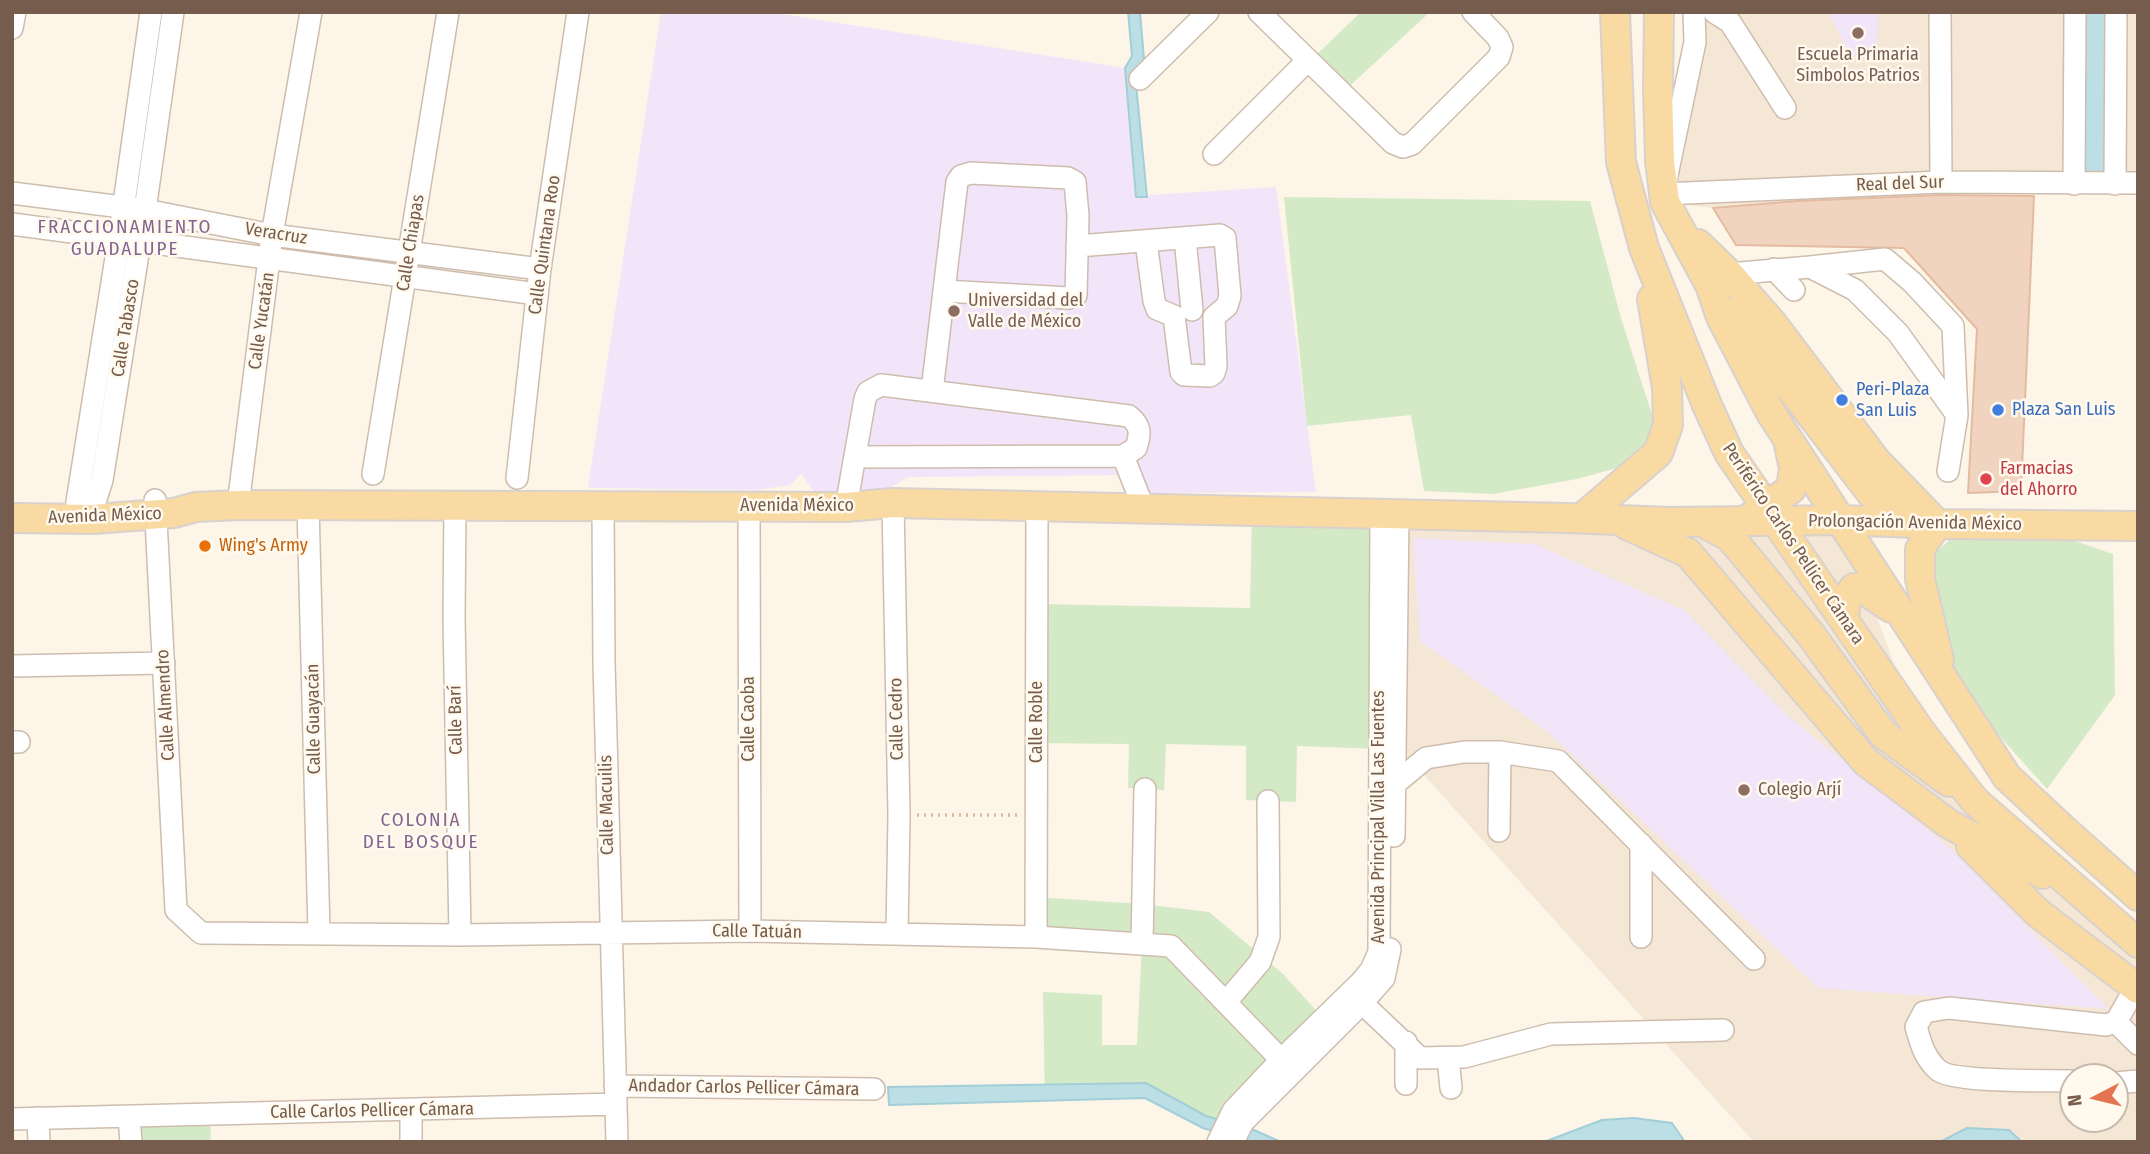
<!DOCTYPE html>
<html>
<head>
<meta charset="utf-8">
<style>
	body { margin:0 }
	#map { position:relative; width:2150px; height:1154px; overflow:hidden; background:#fcf5e8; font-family:"Fira Sans Condensed",sans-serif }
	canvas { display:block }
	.frame { position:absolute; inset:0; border:14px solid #765c4c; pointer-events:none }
	.north { position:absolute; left:2059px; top:1063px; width:70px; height:70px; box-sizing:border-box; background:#fff9ee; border:2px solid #c8baad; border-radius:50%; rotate:263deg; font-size:19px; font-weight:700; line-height:28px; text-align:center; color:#765c4c }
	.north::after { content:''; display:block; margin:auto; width:24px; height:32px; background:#e4734f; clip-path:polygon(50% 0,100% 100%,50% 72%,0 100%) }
</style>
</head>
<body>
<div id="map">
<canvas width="2150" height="1154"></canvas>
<div class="frame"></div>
<div class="north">N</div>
</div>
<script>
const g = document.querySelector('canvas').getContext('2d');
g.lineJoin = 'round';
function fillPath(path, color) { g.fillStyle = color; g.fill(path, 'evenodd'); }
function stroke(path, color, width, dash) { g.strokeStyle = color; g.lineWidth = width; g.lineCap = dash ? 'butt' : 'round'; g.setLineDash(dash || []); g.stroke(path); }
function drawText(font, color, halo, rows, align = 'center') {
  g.font = font + ' "Fira Sans Condensed",sans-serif'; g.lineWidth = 5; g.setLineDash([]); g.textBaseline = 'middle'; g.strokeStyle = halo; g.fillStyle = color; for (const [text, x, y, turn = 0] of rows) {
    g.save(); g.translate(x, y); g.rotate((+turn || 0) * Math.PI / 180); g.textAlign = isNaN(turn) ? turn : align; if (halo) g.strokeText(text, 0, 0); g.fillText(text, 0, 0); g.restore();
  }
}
const residential = new Path2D(`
	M1694 12H2138V184L2034 183 1713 208 1670 203Z
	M1398 515 1841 520 1933 770 2138 936V1142H1754L1380 726ZM2073 1077H2115V1119H2073Z`);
const education = new Path2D(`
	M661 12H769L1125 68 1136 196 1276 187 1316 492 1151 493 1136 475 908 477 885 491H814L801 474 790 485 755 490 588 488Z
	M1829 12H1878L1877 61 1849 55Z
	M1413 538 1534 544 1684 610 1788 716 1950 848 2108 1009 1818 988 1548 732 1420 641Z`);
const green = new Path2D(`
	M1361 12H1430L1342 93 1313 58Z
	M1284 197 1590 201 1621 318 1653 418 1651 440 1631 464 1577 479 1493 494 1424 491 1411 415 1307 426Z
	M1252 512 1381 515 1380 749 1297 746 1296 802 1246 800V746L1166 744 1164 790 1128 788 1129 744 1037 743 1038 604 1250 608Z
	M1955 535 2072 540 2113 554 2115 695 2047 789 1977 711 1955 674 1931 576 1933 555Z
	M1036 897 1142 904 1209 912 1282 973 1324 1019 1222 1134 1203 1127 1145 1098 1045 1101 1043 992 1102 995V1045H1137L1142 943 1036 937Z
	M210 1115 211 1142H131L129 1117Z`);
const water = new Path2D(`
	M1128 12H1140L1144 59 1135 74 1147 197H1136L1125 68 1132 56Z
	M2075 12H2116L2115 184H2074Z
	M1146 1083 1206 1116 1254 1130 1281 1142H1249L1203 1128 1145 1098 889 1105 888 1087Z
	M1634 1118 1672 1123 1685 1142H1544L1602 1120Z
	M1967 1128 2009 1130 2022 1142H1940Z`);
const building = new Path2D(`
	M1941 195 2034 196 2021 491 1968 493 1977 329 1904 248 1736 245 1713 208 1798 201Z`);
const path = new Path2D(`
	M917 815H1017`);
const minor = new Path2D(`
	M1259 12 1393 143 1403 147 1412 144 1499 57 1502 47 1498 38 1473 12
	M1694 12 1695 42 1663 194 1941 182 2138 183
	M1714 12 1730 22 1785 108
	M1940 12 1941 182
	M12 28 15 12
	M1140 79 1208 12
	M1214 154 1308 60
	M2074 184 2075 12
	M2115 184 2116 12
	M12 193 145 210 272 235 540 269
	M12 224 537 294
	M1185 238 1192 310
	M1077 246 1220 235 1225 238 1230 296 1227 306 1214 317 1216 366 1214 373 1210 376 1184 375 1181 372 1174 316 1157 309 1154 301 1146 242
	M1810 267 1885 259 1912 282 1953 326 1957 415
	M1774 269 1794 290
	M1729 274 1810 267 1855 290 1898 333 1957 415 1948 471
	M932 391 957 182 961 176 971 173 1068 178 1075 182 1078 216 1076 295 1069 298 944 291
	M1123 456 1144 509
	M373 474 448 12
	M517 478 540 269 578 12
	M155 500 176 910 201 933 460 935 750 931 1036 937 1171 946 1293 1072
	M893 503 899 815 897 934
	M238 505 272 235 311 12
	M308 505 319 933
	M455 505 454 618 460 935
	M603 506 604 663 617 1142
	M749 506 750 931
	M846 507 865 399 868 392 881 385 1129 416C1141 426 1141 433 1136 448L1123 456 856 457
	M77 519V502L119 239 151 12
	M93 519 95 502 102 480 145 210 173 12
	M12 666 164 663
	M12 742H19
	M1396 783 1426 758 1464 752H1500L1558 761 1754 959
	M1499 831 1500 752
	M1394 836 1398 515
	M1036 937 1037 507
	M1641 937V844
	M1142 943 1145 789
	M1226 1002 1260 962 1269 937 1268 801
	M1362 1003 1420 1058 1464 1057 1551 1034 1723 1030
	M2116 1022 2136 987
	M2116 1022 2138 1044
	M1448 1058 1451 1088
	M2073 1081C2048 1080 1953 1083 1938 1070 1924 1057 1921 1044 1916 1027L1924 1012 1949 1008 2106 1025 2116 1022
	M2115 1083 2138 1081
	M1406 1084V1042
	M615 1086 874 1089
	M411 1111V1142
	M129 1117 131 1142
	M38 1118 39 1142
	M12 1119 616 1104
	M1218 1142 1233 1111 1281 1060 1361 982 1371 970 1379 952 1381 515
	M1233 1142 1243 1122 1362 1003 1384 978 1390 949`);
const major = new Path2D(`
	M1615 12 1621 162 1644 248 1707 405 1729 453 1921 732 1975 801 2138 943
	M1659 12 1658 90 1660 161 1665 202 1710 285 1721 317 1771 413 2007 777 2066 832 2138 896
	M1698 244 1729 274 1772 323 1876 461 1937 524 1920 549V579L1939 660
	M1733 313 1875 498 1908 523
	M1752 516 1791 489 1794 468 1789 445
	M12 518 93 519 174 513 196 507 238 505 846 507 893 503 1567 518 1670 522 1842 520 1937 524 2138 526
	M1582 518 1658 453 1668 425 1667 388 1652 299
	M1702 522 1730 537 1811 635 1883 734 1949 782
	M1627 525 1688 553 1866 762 1949 824 2042 874
	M1844 620 1846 599 1854 588 1865 590 1891 608
	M1971 846 2038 913 2138 989`);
const markers = [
	[1858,33,7,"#8d6e63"],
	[954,311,7,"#8d6e63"],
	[1842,400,7,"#3f7fe0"],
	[1998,410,7,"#3f7fe0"],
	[1986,479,7,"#e0444e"],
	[205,546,7,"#e8710a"],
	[1744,790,7,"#8d6e63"]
];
const educationNames = [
	["Escuela Primaria",1858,55,"center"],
	["Simbolos Patrios",1858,76,"center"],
	["Universidad del",968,301],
	["Valle de México",968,322],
	["Colegio Arjí",1758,790]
];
const streetNames = [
	["Real del Sur",1900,184,-2],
	["Veracruz",276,234,9],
	["Calle Chiapas",411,243,-81],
	["Calle Quintana Roo",545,245,-82],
	["Calle Yucatán",262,321,-82],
	["Calle Tabasco",126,328,-81],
	["Avenida México",797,506],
	["Avenida México",105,516,-2],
	["Prolongación Avenida México",1915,523,1],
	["Periférico Carlos Pellicer Cámara",1793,544,56],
	["Calle Almendro",166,705,-93],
	["Calle Guayacán",314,719,-91],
	["Calle Caoba",749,719,-90],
	["Calle Cedro",897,719,-91],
	["Calle Barí",456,720,-91],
	["Calle Roble",1037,722,-90],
	["Calle Macuilis",607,805,-91],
	["Avenida Principal Villa Las Fuentes",1379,817,-90],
	["Calle Tatuán",757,932,1],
	["Andador Carlos Pellicer Cámara",744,1088,1],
	["Calle Carlos Pellicer Cámara",372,1111,-1]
];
const shopNames = [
	["Peri-Plaza",1856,390],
	["San Luis",1856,411],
	["Plaza San Luis",2012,410]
];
const healthNames = [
	["Farmacias",2000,469],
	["del Ahorro",2000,490]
];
const foodNames = [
	["Wing's Army",219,546]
];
const neighbourhoodNames = [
	["FRACCIONAMIENTO",125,228],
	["GUADALUPE",125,250],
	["COLONIA",421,821],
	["DEL BOSQUE",421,843]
];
fillPath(residential, '#f4e7d6');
fillPath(education, '#f2e4f9');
fillPath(green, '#d4eac6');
fillPath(water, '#bcdfe6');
stroke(water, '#a2ced8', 2);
fillPath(building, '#f1d4c0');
stroke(building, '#e4bba0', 2);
stroke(minor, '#cebdae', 24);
stroke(major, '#d9d1cd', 32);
stroke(path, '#d7b8a3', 3.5, [2, 5]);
stroke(minor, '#fff', 21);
stroke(major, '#f9daa2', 28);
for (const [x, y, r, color] of markers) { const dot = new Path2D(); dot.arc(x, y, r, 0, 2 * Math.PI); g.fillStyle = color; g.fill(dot); stroke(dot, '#fff9ee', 2.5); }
drawText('18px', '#785e54', '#fff9ee', educationNames, 'left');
drawText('18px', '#765c4c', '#fff9ee', streetNames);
drawText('18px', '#366cbe', '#fff9ee', shopNames, 'left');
drawText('18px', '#be3a42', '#fff9ee', healthNames, 'left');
drawText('18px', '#c56008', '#fff9ee', foodNames, 'left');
g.letterSpacing = '2px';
drawText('19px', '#846492', '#fff9ee', neighbourhoodNames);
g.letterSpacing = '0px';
</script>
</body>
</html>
